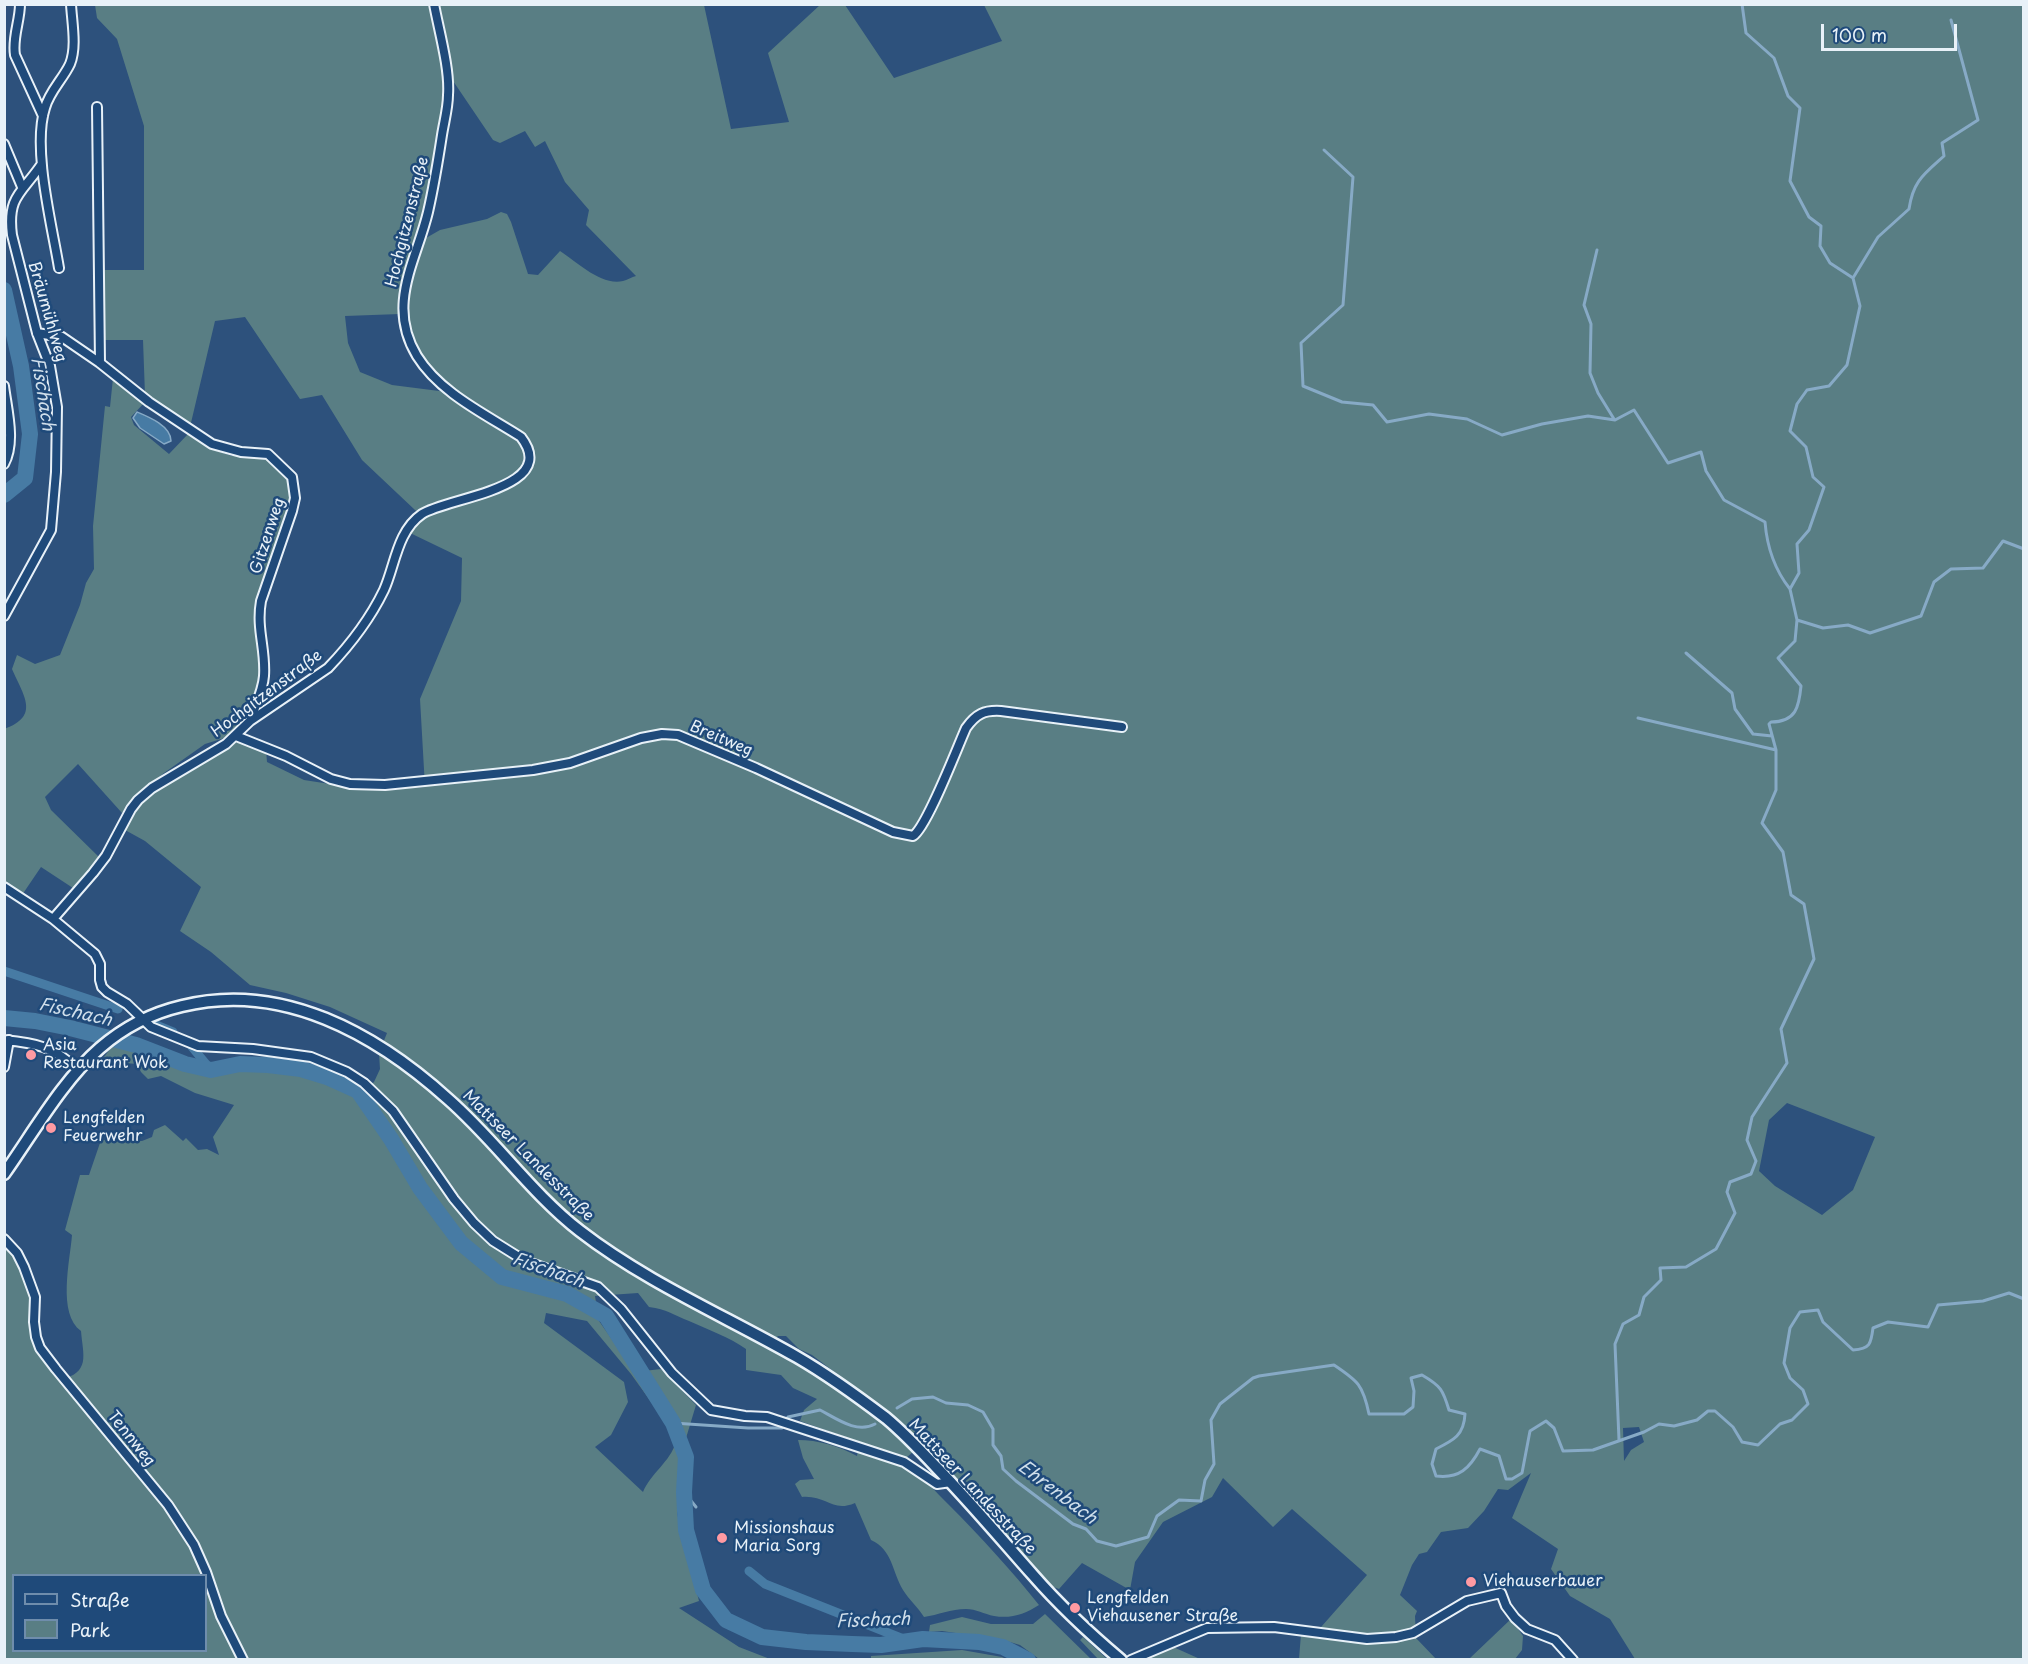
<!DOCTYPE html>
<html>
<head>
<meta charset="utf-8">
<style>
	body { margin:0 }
	#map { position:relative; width:2028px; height:1664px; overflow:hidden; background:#2d517c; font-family:"Playpen Sans",sans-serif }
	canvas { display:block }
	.frame { position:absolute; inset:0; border:6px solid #e8f1f8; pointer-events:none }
	.legend { position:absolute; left:12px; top:1574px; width:195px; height:78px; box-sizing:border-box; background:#1f4a7a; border:2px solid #6f8dac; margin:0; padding:8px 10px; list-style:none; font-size:18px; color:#e8f1f8 }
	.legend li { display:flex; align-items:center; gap:12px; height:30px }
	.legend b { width:30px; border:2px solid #6f8dac }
	.scale { position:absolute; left:1821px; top:24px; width:136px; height:27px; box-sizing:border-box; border:3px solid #e8f1f8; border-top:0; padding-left:8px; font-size:18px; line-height:21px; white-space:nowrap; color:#e8f1f8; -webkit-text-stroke:4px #1f4a7a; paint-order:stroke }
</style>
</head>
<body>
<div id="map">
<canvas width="2028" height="1664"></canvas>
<div class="frame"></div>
<ul class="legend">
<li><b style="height:8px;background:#1f4a7a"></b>Straße</li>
<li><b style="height:16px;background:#597e84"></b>Park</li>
</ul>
<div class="scale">100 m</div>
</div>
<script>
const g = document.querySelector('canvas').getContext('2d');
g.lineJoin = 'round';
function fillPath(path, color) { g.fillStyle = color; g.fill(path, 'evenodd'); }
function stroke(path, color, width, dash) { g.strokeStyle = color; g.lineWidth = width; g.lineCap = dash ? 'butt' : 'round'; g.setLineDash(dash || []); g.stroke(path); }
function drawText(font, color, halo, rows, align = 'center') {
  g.font = font + ' "Playpen Sans",sans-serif'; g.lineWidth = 5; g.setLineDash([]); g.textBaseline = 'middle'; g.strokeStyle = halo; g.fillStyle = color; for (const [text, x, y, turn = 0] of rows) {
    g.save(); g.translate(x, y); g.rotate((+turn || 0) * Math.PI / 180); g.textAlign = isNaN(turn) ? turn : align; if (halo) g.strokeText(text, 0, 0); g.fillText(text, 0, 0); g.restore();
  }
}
const green = new Path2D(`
	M95 5H433L447 87 433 181 400 314 345 316 348 343 360 372 392 385 447 392 515 437C528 451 526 464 514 477L418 512 415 510 362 460 322 395 300 399 245 317 215 321 190 427 145 395 143 340H102V270H144V126L117 39 97 18Z
	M436 5H704L731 129 789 122 768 53 820 5H845L894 78 1002 41 984 5H2023V1659H1635L1610 1619 1570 1596 1551 1569 1558 1549 1512 1518 1531 1473 1508 1490 1498 1489 1484 1511 1468 1528 1441 1532 1427 1552 1419 1554 1412 1565 1400 1595 1417 1611 1415 1616 1416 1638 1436 1659H1299L1301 1634 1314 1635 1367 1575 1292 1509 1273 1527 1223 1478 1212 1497 1163 1522 1135 1562 1130 1590 1082 1563 1059 1589 1048 1585 934 1455 899 1421 812 1355 799 1349 786 1336H778L765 1347C820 1374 870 1408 914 1451L906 1458 905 1465C922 1476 935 1491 949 1505 981 1537 1011 1570 1039 1605 1025 1614 1011 1619 994 1616 984 1614 976 1609 966 1609 951 1609 938 1615 924 1617 918 1607 909 1600 903 1590 892 1572 893 1550 871 1540L855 1503C832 1513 827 1495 802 1497L795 1484 800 1480 814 1479 803 1458 798 1440C818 1440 839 1446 857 1456L859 1442 800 1421 804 1410 817 1399 793 1388 781 1375 746 1370V1349C729 1337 709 1330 689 1321 673 1315 667 1309 649 1307L638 1293 595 1296 599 1321 635 1372 661 1369 696 1405 680 1458 677 1513 699 1601 679 1608 739 1647 770 1659H5L4 1243 15 1255 33 1300 32 1327 60 1380C91 1372 83 1356 81 1331 57 1314 70 1261 72 1235L65 1230 80 1175H89L101 1140 142 1141 152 1137 154 1130 165 1125 183 1141 186 1138 198 1150 207 1149 219 1155 213 1137 234 1105 195 1093 161 1076 148 1079 141 1072 137 1064 112 1062 104 1057 110 1049 119 1042 209 1076 231 1072H268L308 1075 337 1085 358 1096 374 1082 380 1069 379 1053 387 1033 330 1007 286 993 250 985 211 952 180 931 201 887 145 841 125 830 128 816 147 795 230 742 238 741 266 750 267 762 304 780 369 790 425 787 420 699 461 601 462 558 408 532 419 520 428 513 496 490 524 473 529 447 448 387 427 367 418 354 406 322V291L422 243 426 238 440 230 487 219 501 212 507 214 511 222 528 274 538 275 560 251C577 262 601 286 623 281 627 280 632 277 636 276L586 225 589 210 565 182 545 141 535 147 525 131 500 143 493 140 449 75ZM1787 1103 1875 1137 1853 1190 1822 1215 1775 1186 1759 1171 1769 1120ZM546 1313 587 1321 631 1374 669 1427 676 1442C670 1462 651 1473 643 1492L595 1447 611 1435 628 1402 624 1382 544 1323ZM1639 1427 1644 1442 1631 1450 1624 1461 1623 1428ZM14 1576H206V1650H14Z
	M113 378 145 402 131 417 134 425 169 454 188 434 217 451 232 456 255 455 267 458 287 475 291 482 292 503 256 606V625L262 668V683L246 721 234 735 205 744 164 773 133 800 122 813 78 764 45 797 51 810 101 859 76 890 41 867 22 895 5 883 4 729C41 716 23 695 12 669L17 655 35 664 60 655 80 605 86 583 94 569 93 526 105 406 110 407Z
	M1045 1614 1091 1659H1039L1020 1645 1003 1640 942 1631 929 1632 930 1625 962 1617 991 1624H1033Z
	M1511 1619 1523 1636 1522 1650 1515 1659H1469Z
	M1083 1637 1107 1659H1098L1080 1640Z
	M1171 1646 1200 1659 1146 1660Z
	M962 1650 1002 1657 1006 1659H871V1656Z`);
const water = new Path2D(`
	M137 412C149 417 171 426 171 441L164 444 140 428 133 418Z`);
const stream = new Path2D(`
	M1324 150 1353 177 1343 305 1301 343 1303 386 1342 402 1373 405 1387 422 1429 414 1467 419 1502 435 1542 424 1588 416 1615 420 1634 410 1668 463 1701 452 1706 471 1724 500 1765 522C1767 547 1774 569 1790 589
	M1597 250 1584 305 1591 324 1590 373 1598 393 1614 419
	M1853 278 1878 237 1909 209C1913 181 1924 174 1944 156L1942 143 1978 120 1951 20
	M1797 620 1823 628 1848 625 1870 633 1921 616 1934 582 1951 569 1983 568 2003 541 2024 549
	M1686 653 1732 693 1735 709 1753 734 1772 736
	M1638 718 1776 750
	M897 1408 912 1399 933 1397 946 1403 968 1405 983 1412 993 1429V1445L1001 1456 1003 1469 1016 1481 1073 1524 1086 1529 1097 1541 1116 1546 1148 1537 1157 1516 1179 1500 1201 1501 1205 1480 1214 1464 1211 1420 1220 1404 1253 1378 1259 1376 1334 1365C1358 1381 1363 1385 1369 1414H1404L1413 1407 1414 1391 1411 1378 1422 1375C1441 1386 1443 1390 1449 1410L1465 1414C1464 1435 1454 1440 1436 1449L1432 1464 1436 1476C1459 1479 1470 1468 1480 1449L1499 1456 1506 1479H1512L1522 1473 1530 1431 1546 1421 1554 1428 1563 1451 1593 1450 1644 1432 1659 1424 1674 1426 1697 1420 1708 1411H1715L1733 1427 1742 1442 1758 1445 1780 1424 1792 1420 1808 1404 1803 1390 1790 1378 1784 1363 1790 1328 1800 1312 1818 1310 1823 1322 1853 1350C1870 1349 1871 1344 1873 1328L1888 1322 1928 1327 1938 1305 1983 1301 2009 1293 2024 1299
	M673 1423 748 1428H782L788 1417 820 1410C837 1419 857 1434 875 1424
	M1619 1440 1615 1344 1623 1324 1639 1315 1644 1297 1661 1280 1660 1268 1686 1267 1716 1249 1735 1213 1727 1192 1730 1182 1751 1174 1756 1161 1747 1140 1752 1117 1787 1063 1781 1029 1814 959 1804 904 1791 895 1783 852 1762 823 1776 790V750L1769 724 1771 722C1796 722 1799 707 1801 686L1778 658 1795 641 1797 620 1790 589 1799 573 1797 544 1809 530 1824 487 1813 477 1806 447 1790 431 1797 404 1807 390 1829 386 1847 365 1860 306 1853 278 1830 263 1820 246 1821 226 1809 217 1790 181 1800 108 1788 96 1774 58 1746 33 1742 4
	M684 1492 696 1507`);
const canal = new Path2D(`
	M4 971 118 1009
	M156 1025 173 1032
	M192 1047 211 1070
	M749 1571 765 1584 906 1640`);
const river = new Path2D(`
	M4 290 21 366 30 434 25 478 4 495
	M4 1018 35 1021 70 1028 136 1045 185 1064 211 1070 240 1064 268 1065 301 1069 327 1077 358 1091 391 1139 420 1188 461 1243 502 1277 567 1294 606 1316 673 1423 686 1457 684 1492 686 1530 703 1590 726 1620 762 1637 806 1642 852 1644 881 1645 923 1639 979 1642 1003 1647 1028 1660`);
const street = new Path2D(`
	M20 4C20 21 12 38 15 55L43 116
	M97 107 100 363
	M4 144 22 187
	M59 268C52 225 32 148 45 108 49 92 63 79 70 64 77 47 72 23 71 4
	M37 333 62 337 100 363 149 402 212 444 241 452 268 454 292 477 295 498 292 511 261 601C256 629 266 649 264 676 263 691 255 706 250 721
	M4 386C7 410 16 442 4 464
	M4 616 51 530 56 472 57 407 50 366 37 333 12 235C7 196 22 193 41 165
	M236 736 286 756 331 779 350 784 385 785 533 770 570 763 641 738 662 734 678 735 756 768 893 832 913 836C927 827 957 748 966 728 976 714 984 710 1001 711L1122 727
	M4 887 53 919 95 954 100 964V980L102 987 107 992 127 1004 151 1027 198 1046 253 1049 311 1057 347 1072 364 1083 393 1111 454 1199 474 1223 493 1241 525 1261 598 1287 621 1309 672 1373 711 1410 745 1416 767 1417 779 1421 904 1462 937 1484 951 1482
	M53 919 93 873 106 856 131 809 138 800 152 788 226 744 250 721 328 668C350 645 370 619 384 590 395 566 397 531 422 514 448 497 561 489 521 437 485 414 440 393 417 356 386 305 416 262 428 212 434 186 438 161 442 135 444 122 448 108 448 95 450 69 439 31 434 4
	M4 1040C37 1043 54 1047 78 1070
	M4 1067 9 1040
	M4 1239 17 1253 24 1267 35 1297 34 1322 36 1337 40 1348 56 1369 168 1505 194 1545 206 1572 221 1616 243 1660
	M1131 1660 1207 1628 1274 1627 1367 1639 1396 1637 1413 1633 1467 1601 1501 1593 1506 1606 1515 1618 1527 1629 1555 1640 1573 1660`);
const secondary = new Path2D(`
	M4 1174C33 1133 63 1080 100 1048 123 1028 152 1013 182 1006 282 981 376 1034 448 1099 495 1140 531 1193 580 1231 646 1282 725 1316 797 1357 828 1375 857 1396 886 1418 904 1433 921 1451 937 1468 971 1503 1001 1539 1033 1575 1060 1606 1089 1633 1121 1660`);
const markers = [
	[31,1055,6,"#ff9aa2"],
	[51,1128,6,"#ff9aa2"],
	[722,1538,6,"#ff9aa2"],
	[1471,1582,6,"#ff9aa2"],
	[1075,1608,6,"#ff9aa2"]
];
const streetNames = [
	["Hochgitzenstraße",408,222,-76],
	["Bräumühlweg",47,312,74],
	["Gitzenweg",268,536,-72],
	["Hochgitzenstraße",267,694,-37],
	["Breitweg",721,739,23],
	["Mattseer Landesstraße",528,1156,45],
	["Tennweg",131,1439,51],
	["Mattseer Landesstraße",972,1487,47]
];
const poiNames = [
	["Asia",43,1046],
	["Restaurant Wok",43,1064],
	["Lengfelden",63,1119],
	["Feuerwehr",63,1137],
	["Missionshaus",734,1529],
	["Maria Sorg",734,1547],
	["Viehauserbauer",1483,1582],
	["Lengfelden",1087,1599],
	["Viehausener Straße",1087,1617]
];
const waterNames = [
	["Fischach",42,394,81],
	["Fischach",75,1013,13],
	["Fischach",548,1271,19],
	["Ehrenbach",1057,1493,37],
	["Fischach",873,1621,-2]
];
fillPath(green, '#597e84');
fillPath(water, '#477ba4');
stroke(water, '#87aac6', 1.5);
stroke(stream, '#87aac6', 3);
stroke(canal, '#477ba4', 9);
stroke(river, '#477ba4', 16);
stroke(street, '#e8f1f8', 12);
stroke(secondary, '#e8f1f8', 15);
stroke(street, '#1f4a7a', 8);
stroke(secondary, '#1f4a7a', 10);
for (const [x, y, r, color] of markers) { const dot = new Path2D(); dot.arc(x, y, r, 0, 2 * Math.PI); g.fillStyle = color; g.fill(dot); stroke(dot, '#1f4a7a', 2); }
drawText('16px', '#e8f1f8', '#1f4a7a', streetNames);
drawText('16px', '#e8f1f8', '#1f4a7a', poiNames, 'left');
drawText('italic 18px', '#d0dfeb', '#1f4a7a', waterNames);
</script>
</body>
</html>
